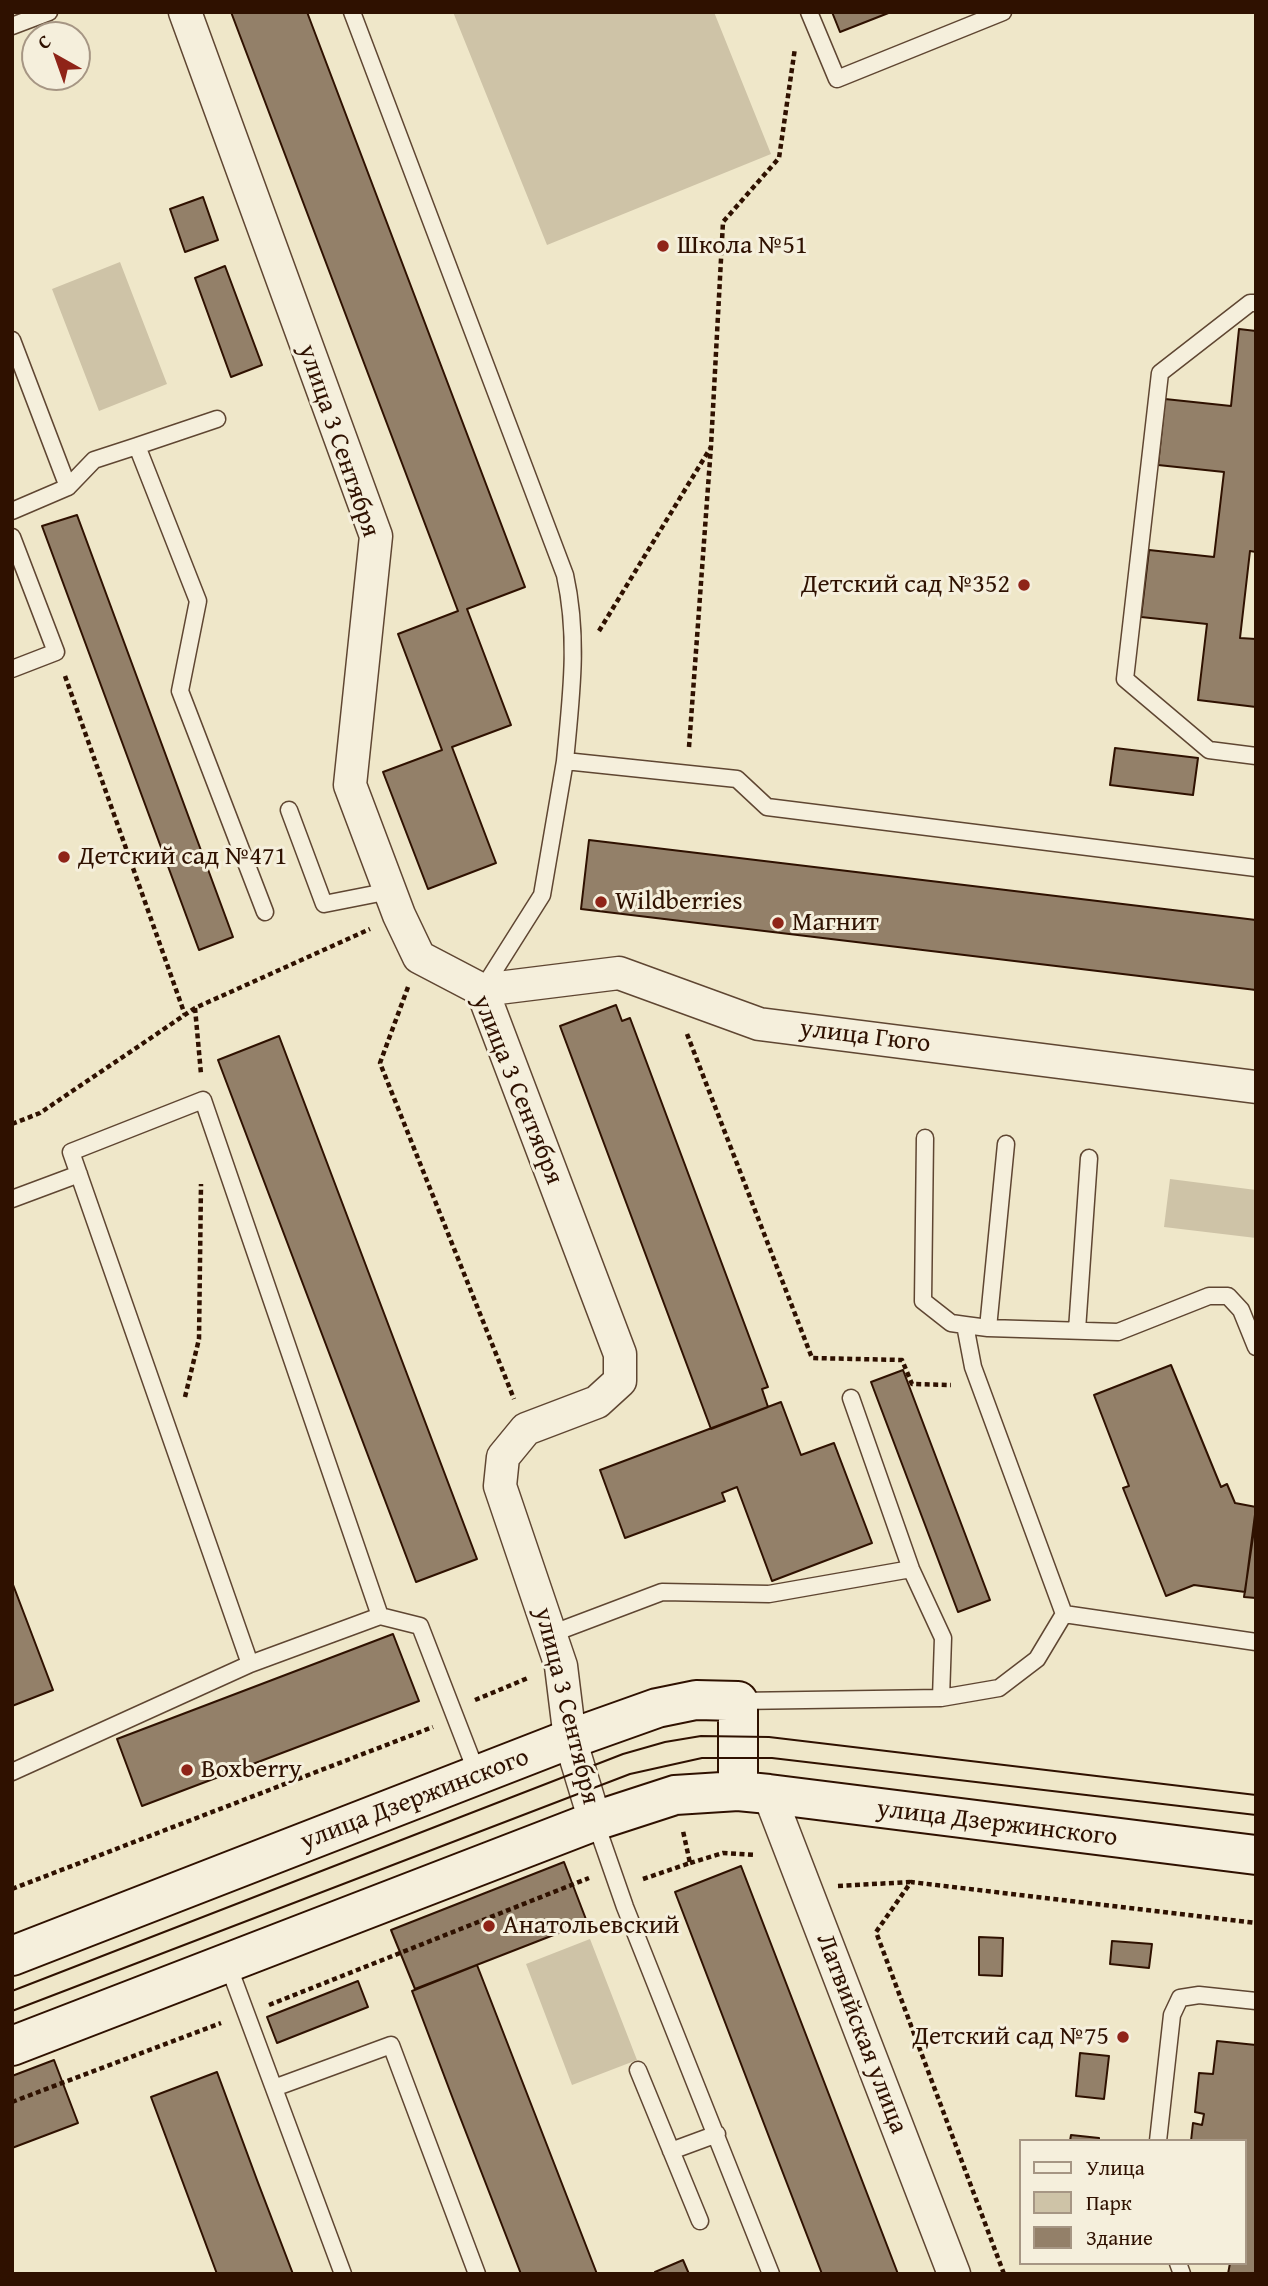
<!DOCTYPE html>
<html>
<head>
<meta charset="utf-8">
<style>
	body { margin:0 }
	#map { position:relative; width:1268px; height:2286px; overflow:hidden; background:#efe7c9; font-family:"Gentium Book Plus",serif }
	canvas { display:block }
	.frame { position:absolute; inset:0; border:14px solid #2f1100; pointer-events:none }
	.legend { position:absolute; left:1019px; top:2139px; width:228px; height:126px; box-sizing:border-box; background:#f5efdc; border:2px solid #a69684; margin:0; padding:9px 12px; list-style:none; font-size:21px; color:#2f1100 }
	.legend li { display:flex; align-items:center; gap:14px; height:35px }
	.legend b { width:35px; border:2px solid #a69684 }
	.north { position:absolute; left:21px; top:21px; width:70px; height:70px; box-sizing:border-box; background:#f5efdc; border:2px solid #a69684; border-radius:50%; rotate:320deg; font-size:19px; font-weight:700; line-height:28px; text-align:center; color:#2f1100 }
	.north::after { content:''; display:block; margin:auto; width:24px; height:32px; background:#8f2418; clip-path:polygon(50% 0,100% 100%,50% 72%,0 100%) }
</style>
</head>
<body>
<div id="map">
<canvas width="1268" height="2286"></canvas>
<div class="frame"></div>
<ul class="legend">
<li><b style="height:9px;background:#f5efdc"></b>Улица</li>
<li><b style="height:19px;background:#cec3a7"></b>Парк</li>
<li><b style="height:19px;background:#938069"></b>Здание</li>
</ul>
<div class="north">С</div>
</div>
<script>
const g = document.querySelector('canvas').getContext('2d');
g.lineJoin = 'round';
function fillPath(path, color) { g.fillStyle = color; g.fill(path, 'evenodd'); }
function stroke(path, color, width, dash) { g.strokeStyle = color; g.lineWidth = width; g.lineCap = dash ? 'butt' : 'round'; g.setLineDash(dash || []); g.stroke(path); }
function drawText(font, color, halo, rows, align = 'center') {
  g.font = font + ' "Gentium Book Plus",serif'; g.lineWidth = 6; g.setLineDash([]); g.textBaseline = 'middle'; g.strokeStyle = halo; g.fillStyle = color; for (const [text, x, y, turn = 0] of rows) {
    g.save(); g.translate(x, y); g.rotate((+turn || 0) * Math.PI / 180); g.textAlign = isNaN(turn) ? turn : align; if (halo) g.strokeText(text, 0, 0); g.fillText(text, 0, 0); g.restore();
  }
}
const green = new Path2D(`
	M453 12H714L771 154 547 245Z
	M120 262 167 384 99 411 52 289Z
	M1170 1179 1256 1190V1238L1164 1227Z
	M590 1939 637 2060 572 2085 526 1964Z`);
const building = new Path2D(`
	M231 12H307L525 587 467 609 511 725 452 747 496 863 428 889 383 772 442 750 398 634 458 611Z
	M832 12H891L840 32Z
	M203 197 218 240 185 252 170 209Z
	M225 266 262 365 231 377 195 278Z
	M1239 329 1256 331V552L1250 551 1240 638 1256 639V707L1198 700 1207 624 1141 617 1149 550 1214 557 1224 472 1158 465 1165 399 1231 406Z
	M77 515 233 937 199 950 42 526Z
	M1115 748 1198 758 1193 795 1110 785Z
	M589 840 1256 920V990L581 909Z
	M616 1005 622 1021 630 1018 768 1387 762 1389 768 1407 711 1429 560 1026Z
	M279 1036 477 1559 416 1582 218 1060Z
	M1171 1365 1221 1487 1227 1484 1235 1503 1256 1507 1245 1592 1194 1585 1166 1596 1123 1488 1129 1486 1094 1395Z
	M903 1370 990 1600 958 1612 871 1382Z
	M781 1402 801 1455 834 1443 872 1543 772 1581 737 1487 722 1493 725 1501 625 1538 600 1470Z
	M1256 1517V1598L1244 1597Z
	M12 1582 53 1690 12 1706Z
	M393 1634 419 1701 142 1806 117 1739Z
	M564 1862 587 1922 415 1989 391 1930Z
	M741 1866 898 2274H822L771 2142 675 1892Z
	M979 1937 1003 1938 1002 1976 979 1975Z
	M1112 1941 1152 1944 1149 1968 1110 1964Z
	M477 1965 597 2274H521L453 2099 412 1991Z
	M358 1981 368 2007 277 2043 267 2017Z
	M1217 2041 1256 2045V2274H1228L1230 2263H1245V2141H1191L1193 2123 1202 2125 1204 2114 1195 2112 1199 2073 1213 2074Z
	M1080 2053 1109 2056 1104 2099 1076 2096Z
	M54 2060 78 2123 12 2148V2076Z
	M217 2072 257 2180 293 2274H217L151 2097Z
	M1071 2135 1099 2138V2141H1070Z
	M683 2260 689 2274H656L655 2272Z`);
const path = new Path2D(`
	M599 631 711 447
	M65 676 185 1015
	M689 747 711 446 723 222 779 158 795 48
	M408 987 380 1063 514 1399
	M195 1008 201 1074
	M687 1034 812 1358 902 1360 912 1384 951 1385
	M12 1124 40 1113 195 1008 370 929
	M185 1397 199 1339 201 1184
	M475 1700 528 1678
	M690 1863 723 1853 756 1855
	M643 1879 690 1863 683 1831
	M838 1886 910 1882
	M12 1889 433 1727
	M269 2005 589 1878
	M12 2102 221 2023
	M1004 2274 876 1932 911 1882 1256 1923`);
const service = new Path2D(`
	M352 12 565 575C579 638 571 697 565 761L737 779 767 807 1256 868
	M809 12 837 79 1003 12
	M12 26 49 12
	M1256 303H1250L1160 373 1125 679 1209 750 1256 756
	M12 340 68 487
	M137 446 217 419
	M12 511 68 487 94 460 137 446 198 601 180 691 265 912
	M12 537 56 652 12 669
	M289 810 324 904 390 891
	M482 990 542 895 565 761
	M925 1138 923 1301 951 1323 965 1325 988 1328 1118 1332 1209 1296H1228L1241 1310 1256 1347
	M12 1199 79 1174
	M965 1325 973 1367 1064 1614
	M988 1328 1006 1144
	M1077 1330 1089 1158
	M851 1398 911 1569 943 1638 941 1698
	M551 1634 662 1592 769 1594 911 1569
	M250 1664 71 1152 203 1100 380 1616 420 1626 478 1776
	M738 1701 941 1698 999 1688 1037 1659 1064 1614 1256 1642
	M12 1772 250 1664 380 1616
	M595 1821 625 1907 771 2274
	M227 1962 343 2274
	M638 2070 700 2221
	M274 2088 391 2045 477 2274
	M1158 2141 1172 2015 1180 1998 1199 1995 1256 2001
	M671 2151 717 2134
	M1178 2263 1182 2274`);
const minor = new Path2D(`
	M185 12 376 536 350 785 399 915 419 957 482 990 620 1354V1381L597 1402 526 1429 503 1457 500 1486 561 1666 570 1739 595 1821
	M482 990 619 973 759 1024 1256 1087
	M769 1794 954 2274`);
const secondary = new Path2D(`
	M12 1956 570 1739 657 1708 696 1700 738 1701V1791
	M12 2046 595 1821 675 1795 738 1791 769 1794 1256 1855`);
const tram = new Path2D(`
	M12 1991 623 1754 665 1742 701 1736 769 1737 1256 1795
	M12 2011 630 1774 702 1758H772L1256 1815`);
const markers = [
	[663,246,7,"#8f2418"],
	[1024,585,7,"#8f2418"],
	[64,857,7,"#8f2418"],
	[601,902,7,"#8f2418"],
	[778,923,7,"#8f2418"],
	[187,1770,7,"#8f2418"],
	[489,1926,7,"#8f2418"],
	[1123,2037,7,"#8f2418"]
];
const poiNames = [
	["Школа №51",677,246],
	["Детский сад №352",1010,585,"right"],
	["Детский сад №471",78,857],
	["Wildberries",615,902],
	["Магнит",792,923],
	["Boxberry",201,1770],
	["Анатольевский",503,1926],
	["Детский сад №75",1109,2037,"right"]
];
const streetNames = [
	["улица 3 Сентября",338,441,71],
	["улица Гюго",865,1037,7],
	["улица 3 Сентября",517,1090,68],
	["улица 3 Сентября",566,1706,76],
	["улица Дзержинского",415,1800,-21],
	["улица Дзержинского",997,1824,7],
	["Латвийская улица",861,2034,69]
];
fillPath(green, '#cec3a7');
fillPath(building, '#938069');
stroke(building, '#2f1100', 2);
stroke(service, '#5f4632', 19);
stroke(minor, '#5f4632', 35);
stroke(secondary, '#2f1100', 42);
stroke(path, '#2f1100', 4.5, [5, 3.5]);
stroke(service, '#f5efdc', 16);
stroke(minor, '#f5efdc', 32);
stroke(secondary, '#f5efdc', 38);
stroke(tram, '#2f1100', 2);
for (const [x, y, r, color] of markers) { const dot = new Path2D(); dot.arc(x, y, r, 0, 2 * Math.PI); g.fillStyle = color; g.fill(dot); stroke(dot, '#f5efdc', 2.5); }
drawText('26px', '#2f1100', '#f5efdc', poiNames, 'left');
drawText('26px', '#2f1100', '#f5efdc', streetNames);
</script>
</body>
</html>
